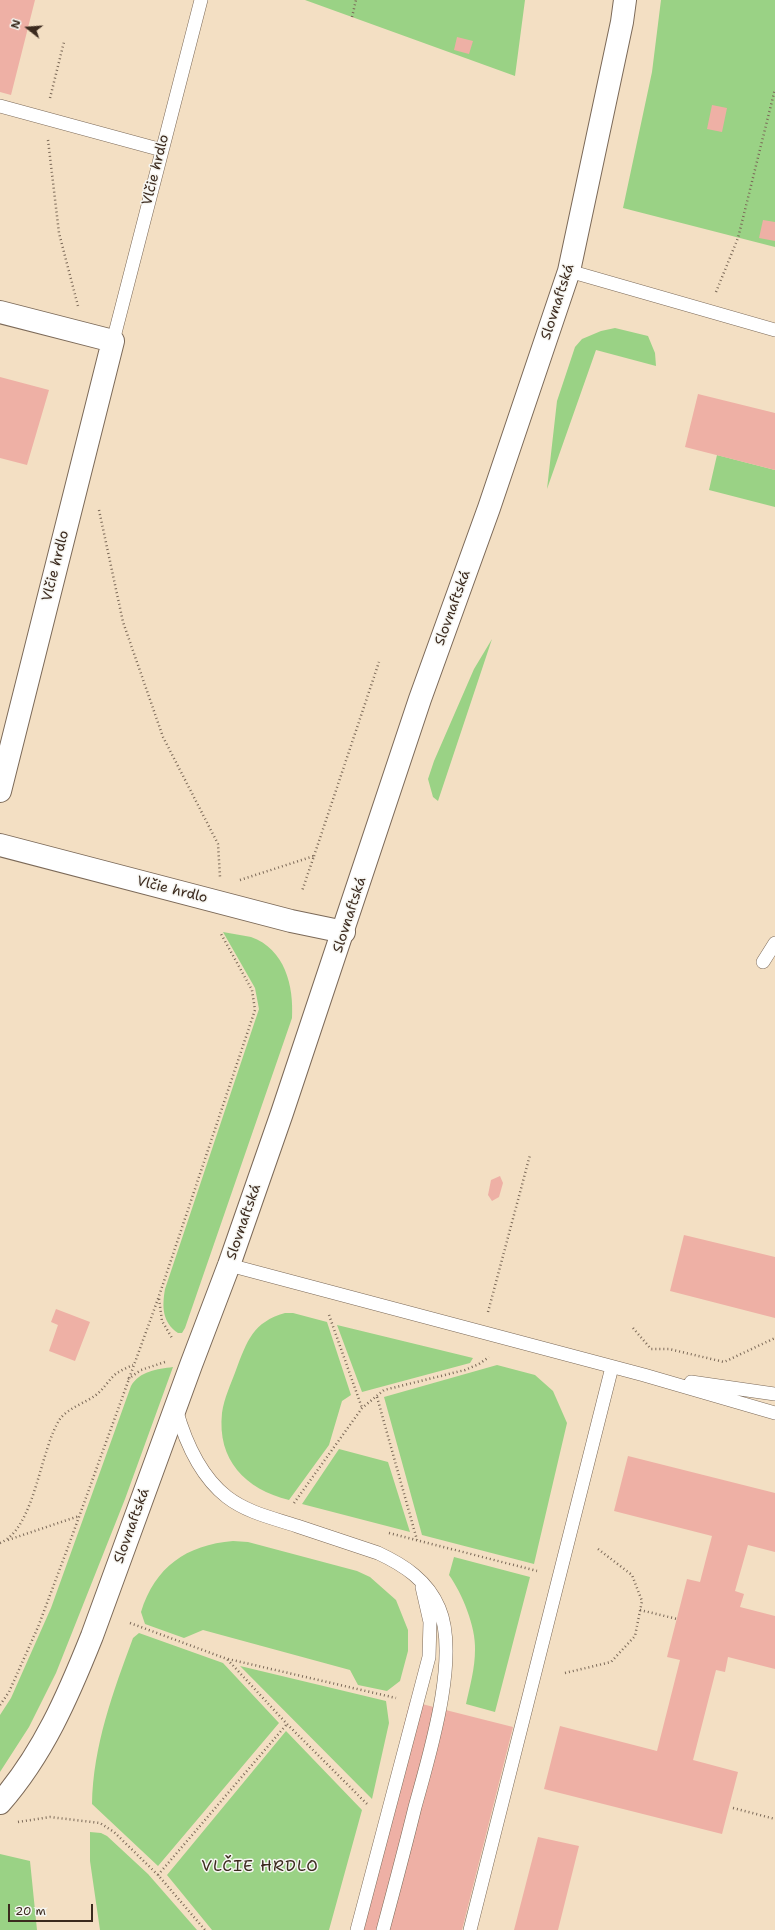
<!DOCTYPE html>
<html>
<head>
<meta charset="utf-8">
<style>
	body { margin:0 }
	#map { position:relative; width:775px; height:1930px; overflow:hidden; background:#f3dfc3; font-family:"Shantell Sans",sans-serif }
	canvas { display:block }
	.north { position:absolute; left:8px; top:8px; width:40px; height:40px; -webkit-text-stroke:3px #f6f6f2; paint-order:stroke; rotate:287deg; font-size:11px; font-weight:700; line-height:16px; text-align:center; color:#3b2a1e }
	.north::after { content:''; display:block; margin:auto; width:14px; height:18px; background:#3b2a1e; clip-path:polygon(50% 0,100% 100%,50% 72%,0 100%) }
	.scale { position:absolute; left:8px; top:1904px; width:85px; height:18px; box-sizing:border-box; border:2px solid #3b2a1e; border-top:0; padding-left:5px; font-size:12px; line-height:14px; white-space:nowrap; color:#3b2a1e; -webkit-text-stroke:3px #f6f6f2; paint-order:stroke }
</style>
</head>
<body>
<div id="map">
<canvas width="775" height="1930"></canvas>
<div class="north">N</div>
<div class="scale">20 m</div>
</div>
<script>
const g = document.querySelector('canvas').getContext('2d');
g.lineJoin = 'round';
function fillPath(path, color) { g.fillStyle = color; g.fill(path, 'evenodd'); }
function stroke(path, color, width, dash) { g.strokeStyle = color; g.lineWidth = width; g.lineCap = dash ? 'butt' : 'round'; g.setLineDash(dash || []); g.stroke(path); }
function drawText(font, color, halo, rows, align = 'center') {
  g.font = font + ' "Shantell Sans",sans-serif'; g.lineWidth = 3; g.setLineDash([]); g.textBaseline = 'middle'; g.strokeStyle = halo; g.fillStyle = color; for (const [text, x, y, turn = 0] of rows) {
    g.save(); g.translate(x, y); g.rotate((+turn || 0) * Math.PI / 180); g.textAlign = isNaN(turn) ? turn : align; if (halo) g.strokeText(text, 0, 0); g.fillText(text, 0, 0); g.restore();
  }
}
const green = new Path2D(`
	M305 0H525L515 76Z
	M661 0H775V247L623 208 652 72Z
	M615 328 648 336 655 353 656 366 596 350 547 489 557 401 575 347 582 339 601 331Z
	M717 455 775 470V507L709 490Z
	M492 639 438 801 433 797 428 779 434 761 474 669Z
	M223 932C232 934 242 935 251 937 285 949 294 986 292 1018L185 1328 182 1333H178C162 1322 162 1307 165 1289L259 1009 255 988Z
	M285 1313H293L327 1322 351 1395 342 1401 329 1445 289 1500C245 1489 217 1460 222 1413 224 1398 231 1384 236 1370 247 1341 253 1322 285 1313Z
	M337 1325 473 1358 470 1363 362 1392Z
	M497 1365 535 1375 553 1391 567 1423 534 1564 422 1535 384 1397Z
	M173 1367 125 1499 56 1673 29 1727 0 1772V1715L11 1698 51 1608 131 1386C140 1371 157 1369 173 1367Z
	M339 1449 388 1462 410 1532 302 1504Z
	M233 1541 248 1542 357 1571 370 1577 396 1600 408 1630V1651L400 1681 387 1691 358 1685 350 1670 203 1630 184 1638 145 1624 141 1612C155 1567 186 1545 233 1541Z
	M454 1557 530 1577 495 1712 466 1704C470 1686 475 1668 475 1650 476 1627 462 1593 449 1575Z
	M139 1633 223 1663 279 1723 158 1866 92 1804C93 1746 113 1692 133 1638Z
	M240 1666 386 1701 389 1723 372 1799Z
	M286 1731 362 1810 329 1930H212L167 1875Z
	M90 1832 101 1833 107 1836 148 1874 197 1930H100L90 1861Z
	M0 1854 30 1861 37 1930H0Z`);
const building = new Path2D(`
	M0 0H35L11 95 0 92Z
	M457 37 473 41 469 54 454 50Z
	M712 105 727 108 722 132 707 129Z
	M763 220 775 222V241L759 238Z
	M0 377 49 390 27 465 0 458Z
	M698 394 775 413V470L685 447Z
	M500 1176 503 1183 499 1197 492 1201 488 1195 491 1180Z
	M684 1235 775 1257V1318L670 1291Z
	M56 1309 90 1322 75 1361 49 1351 58 1325 51 1322Z
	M628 1456 775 1493V1552L748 1545 735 1591 744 1594 740 1607 775 1616V1669L728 1657 725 1672 716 1670 693 1760 738 1772 722 1834 544 1789 560 1726 657 1751 680 1660 667 1657 687 1579 700 1582 712 1536 614 1511Z
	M410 1701 513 1727 462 1930H353Z
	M538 1837 579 1846 558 1930H514Z`);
const path = new Path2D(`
	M352 17 356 0
	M50 98 64 42
	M48 140 59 233 78 306
	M716 292 738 238 775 89
	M99 510 123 622 163 737 218 844 220 877
	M314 856 379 662
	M240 880 314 856 302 891
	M159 1299 162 1321 172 1338
	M488 1312 530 1155
	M329 1315 362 1408
	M633 1328 651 1349H669L724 1362 775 1338
	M128 1379 141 1370 165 1362
	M377 1397 417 1540
	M294 1503 362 1408 384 1390 465 1370 479 1364 489 1357
	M389 1533 537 1571
	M8 1540 79 1516
	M0 1543C35 1529 40 1449 60 1419 68 1408 85 1403 96 1395 104 1389 109 1379 117 1373 122 1370 128 1367 133 1365
	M640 1610 677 1619
	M130 1623 227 1659 287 1724 368 1805
	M228 1659 396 1698
	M565 1673 611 1662 635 1636 642 1601 632 1575 598 1549
	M0 1705 9 1692 38 1627 67 1550 159 1296 255 1010 252 990 220 932
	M733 1808 775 1819
	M18 1822 50 1817 100 1823 114 1832 158 1875 205 1930
	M158 1875 287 1724`);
const service = new Path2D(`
	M0 106 162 150
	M569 271 775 330
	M113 341 201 0
	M763 962 775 943
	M229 1265 644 1375 775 1413
	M691 1382 775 1394
	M176 1409C185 1441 200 1476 227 1497 248 1513 273 1518 297 1526 324 1535 351 1544 378 1553 404 1565 428 1581 439 1608 460 1657 429 1756 415 1807 405 1848 394 1889 383 1930
	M357 1930 429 1657 430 1622 422 1587
	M470 1930 612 1367`);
const minor = new Path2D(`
	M0 312 113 341 0 791
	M0 845 291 921 344 932`);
const secondary = new Path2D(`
	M0 1803C43 1754 68 1696 92 1636L191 1365 229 1265 282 1113 420 699 489 508 569 271 622 22 625 0`);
const streetNames = [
	["Vlčie hrdlo",156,170,-76],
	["Slovnaftská",558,302,-72],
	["Vlčie hrdlo",56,566,-76],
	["Slovnaftská",453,608,-70],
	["Vlčie hrdlo",172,890,14],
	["Slovnaftská",350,915,-72],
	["Slovnaftská",244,1222,-71],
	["Slovnaftská",132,1526,-70]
];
const quarterNames = [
	["VLČIE HRDLO",260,1867]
];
fillPath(green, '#9ad285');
fillPath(building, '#eeb0a5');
stroke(service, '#7b6958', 14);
stroke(minor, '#7b6958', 24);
stroke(secondary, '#7b6958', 24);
stroke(path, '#7b6958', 2.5, [1, 3]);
stroke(service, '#fff', 13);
stroke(minor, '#fff', 22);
stroke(secondary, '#fff', 22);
drawText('14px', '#3b2a1e', '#f6f6f2', streetNames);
g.letterSpacing = '1px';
drawText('16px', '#3b2a1e', '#f6f6f2', quarterNames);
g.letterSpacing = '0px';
</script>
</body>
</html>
